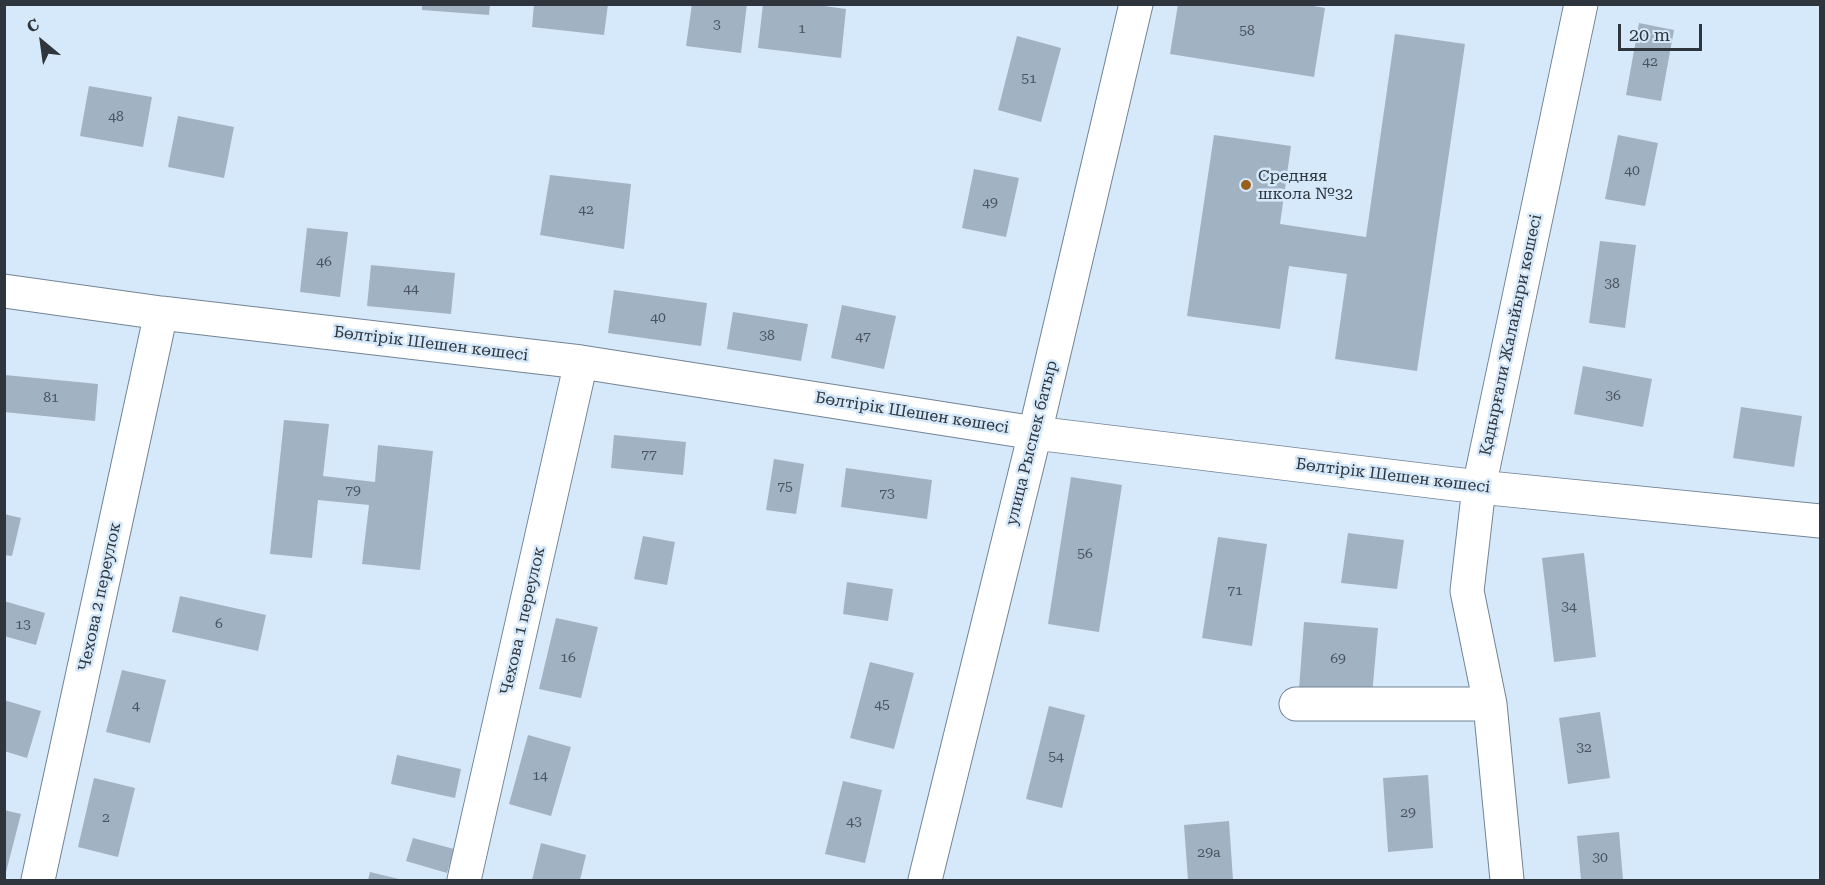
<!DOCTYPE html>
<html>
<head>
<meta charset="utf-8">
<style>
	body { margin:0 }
	#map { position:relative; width:1825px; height:885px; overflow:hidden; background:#d6e9fb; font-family:"Roboto Serif",serif }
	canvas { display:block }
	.frame { position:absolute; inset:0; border:6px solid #2e353c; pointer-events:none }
	.north { position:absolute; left:12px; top:12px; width:60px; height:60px; -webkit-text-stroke:4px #d6e9fb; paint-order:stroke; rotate:331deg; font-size:16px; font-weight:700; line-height:24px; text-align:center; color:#2e353c }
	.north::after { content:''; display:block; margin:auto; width:21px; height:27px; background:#2e353c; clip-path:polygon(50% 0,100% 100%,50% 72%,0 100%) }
	.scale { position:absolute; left:1618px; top:24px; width:84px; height:27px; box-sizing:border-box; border:3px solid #2e353c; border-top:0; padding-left:8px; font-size:18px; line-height:21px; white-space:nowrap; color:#2e353c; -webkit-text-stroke:4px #d6e9fb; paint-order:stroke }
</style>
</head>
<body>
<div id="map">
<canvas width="1825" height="885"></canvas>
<div class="frame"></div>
<div class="north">С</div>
<div class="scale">20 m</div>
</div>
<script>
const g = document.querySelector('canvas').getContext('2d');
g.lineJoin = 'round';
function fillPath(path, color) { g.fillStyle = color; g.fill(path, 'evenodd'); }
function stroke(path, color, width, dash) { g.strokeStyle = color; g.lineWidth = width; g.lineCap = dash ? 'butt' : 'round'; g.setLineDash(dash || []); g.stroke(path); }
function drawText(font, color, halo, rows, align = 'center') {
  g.font = font + ' "Roboto Serif",serif'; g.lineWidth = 5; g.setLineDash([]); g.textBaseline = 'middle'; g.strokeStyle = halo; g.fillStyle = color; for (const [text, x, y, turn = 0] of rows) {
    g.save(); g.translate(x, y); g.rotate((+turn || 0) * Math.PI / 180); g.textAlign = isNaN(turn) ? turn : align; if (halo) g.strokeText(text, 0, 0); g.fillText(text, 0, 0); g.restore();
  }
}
const building = new Path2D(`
	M422 4H490L489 15 422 10Z
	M534 4H608L604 35 532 27Z
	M692 4H747L741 53 686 46Z
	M763 4H809L846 9 841 58 758 48Z
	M1178 4H1302L1325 8 1314 77 1170 54Z
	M1639 23 1674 30 1661 101 1626 95Z
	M1395 34 1465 44 1417 371 1335 359 1347 274 1289 266 1280 329 1187 316 1214 135 1291 146 1280 224 1366 237Z
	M1017 36 1061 48 1041 122 998 110Z
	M89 86 152 97 143 147 80 136Z
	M178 116 234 127 224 178 168 167Z
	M1618 135 1658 143 1645 206 1605 199Z
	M974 169 1019 178 1006 237 962 228Z
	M550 175 631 184 624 249 540 235Z
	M307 228 348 232 340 297 300 292Z
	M1600 241 1636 245 1625 328 1589 323Z
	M371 265 455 273 451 314 367 306Z
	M614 290 707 303 701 346 608 333Z
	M842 305 896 316 884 369 831 358Z
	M733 312 808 324 801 361 727 349Z
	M1583 366 1652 379 1643 427 1574 414Z
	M5 375 98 384 95 421 4 412Z
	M1741 407 1802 416 1794 467 1733 458Z
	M284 420 329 424 323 476 375 482 378 445 433 451 420 570 362 564 369 505 318 500 312 558 270 554Z
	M614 435 686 442 683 475 611 468Z
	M774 459 804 464 796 514 766 510Z
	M846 468 932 480 927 519 841 507Z
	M1071 477 1122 485 1099 632 1048 624Z
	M4 514 21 518 12 556 4 555Z
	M1348 533 1404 540 1397 589 1341 583Z
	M643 536 675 542 667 585 634 579Z
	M1218 537 1267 544 1252 646 1202 638Z
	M1584 553 1596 657 1554 662 1542 558Z
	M847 582 893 589 888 621 843 614Z
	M180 596 266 615 258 651 172 632Z
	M4 601 45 613 36 645 4 636Z
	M556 618 598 627 581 698 539 689Z
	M1304 622 1378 628 1372 695 1299 689Z
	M870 662 914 673 894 749 850 738Z
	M122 670 166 680 150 743 106 732Z
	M4 700 41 711 27 758 4 751Z
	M1049 706 1085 715 1062 808 1026 799Z
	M1600 712 1610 778 1568 784 1559 718Z
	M528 735 571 747 551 816 509 804Z
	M397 755 461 769 455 798 391 784Z
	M1428 775 1433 848 1388 852 1383 778Z
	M94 778 135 788 118 857 78 847Z
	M843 781 882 790 865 863 825 854Z
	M4 810 21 814 5 876 4 875Z
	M1229 821 1233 880H1188L1184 825Z
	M1619 832 1623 880H1581L1577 836Z
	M413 838 454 849 447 873 406 861Z
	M541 843 586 855 580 880H532Z
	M370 872 403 880H368Z`);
const minor = new Path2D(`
	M4 291 161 313 581 362 1035 433 1479 487 1820 521
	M1296 704H1490
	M38 880 161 313
	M464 880 581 362
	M925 880 1035 433 1136 4
	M1507 880 1490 704 1467 591 1479 487 1581 4`);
const markers = [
	[1246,185,6,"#98601a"]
];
const numberNames = [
	["3",717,25],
	["1",802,29],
	["58",1247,31],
	["42",1650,62],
	["51",1029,79],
	["48",116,117],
	["40",1632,171],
	["49",990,203],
	["42",586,210],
	["46",324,262],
	["38",1612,284],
	["44",411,289],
	["40",658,318],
	["38",767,336],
	["47",863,337],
	["36",1613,396],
	["81",51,398],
	["77",649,455],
	["75",785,487],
	["79",353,491],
	["73",887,494],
	["56",1085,554],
	["71",1235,591],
	["34",1569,607],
	["6",219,624],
	["13",23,625],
	["16",568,658],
	["69",1338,659],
	["45",882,705],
	["4",136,706],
	["32",1584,748],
	["54",1056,757],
	["14",540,776],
	["29",1408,813],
	["2",106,818],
	["43",854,822],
	["29а",1209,853],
	["30",1600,858]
];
const poiNames = [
	["Средняя",1258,176],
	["школа №32",1258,194]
];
const streetNames = [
	["Қадырғали Жалайыри көшесі",1511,335,-78],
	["Бөлтірік Шешен көшесі",431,344,7],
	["Бөлтірік Шешен көшесі",912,413,9],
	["улица Рыспек батыр",1032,443,-76],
	["Бөлтірік Шешен көшесі",1393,476,7],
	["Чехова 2 переулок",100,597,-78],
	["Чехова 1 переулок",523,621,-77]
];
fillPath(building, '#a1b2c3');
stroke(minor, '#738494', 35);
stroke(minor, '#fff', 33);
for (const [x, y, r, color] of markers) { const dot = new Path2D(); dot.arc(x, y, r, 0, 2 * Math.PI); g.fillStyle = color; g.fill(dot); stroke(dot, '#d6e9fb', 2); }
drawText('14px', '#4b545e', null, numberNames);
drawText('16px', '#2e353c', '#d6e9fb', poiNames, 'left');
drawText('16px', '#2e353c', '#d6e9fb', streetNames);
</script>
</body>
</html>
